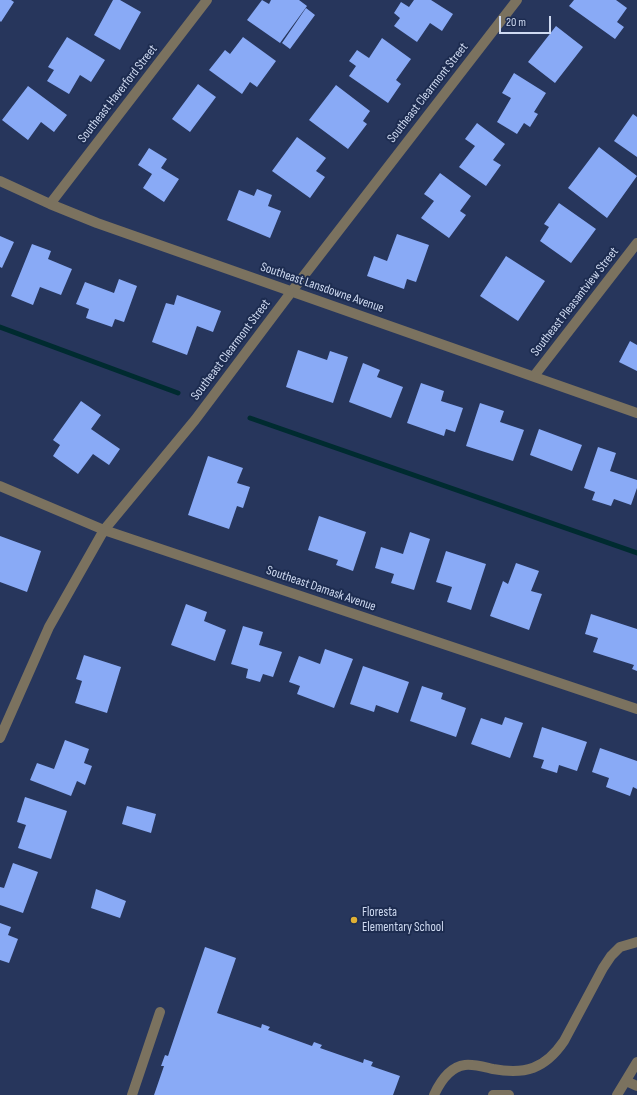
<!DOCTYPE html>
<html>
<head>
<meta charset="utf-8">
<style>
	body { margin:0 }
	#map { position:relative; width:637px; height:1095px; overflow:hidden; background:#27365c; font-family:"Sofia Sans Condensed",sans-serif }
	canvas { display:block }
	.scale { position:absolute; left:499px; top:16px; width:52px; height:18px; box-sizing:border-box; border:2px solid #cfdaf1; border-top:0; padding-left:5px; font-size:12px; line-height:14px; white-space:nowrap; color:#cfdaf1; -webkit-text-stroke:3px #1d2c50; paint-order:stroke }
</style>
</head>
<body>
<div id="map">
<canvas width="637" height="1095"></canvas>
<div class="scale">20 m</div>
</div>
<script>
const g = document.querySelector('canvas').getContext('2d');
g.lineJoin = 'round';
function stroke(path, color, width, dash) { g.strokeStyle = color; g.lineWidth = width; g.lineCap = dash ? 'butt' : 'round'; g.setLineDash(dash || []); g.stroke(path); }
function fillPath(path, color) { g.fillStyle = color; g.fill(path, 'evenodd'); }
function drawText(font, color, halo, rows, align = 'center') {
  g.font = font + ' "Sofia Sans Condensed",sans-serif'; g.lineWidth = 4; g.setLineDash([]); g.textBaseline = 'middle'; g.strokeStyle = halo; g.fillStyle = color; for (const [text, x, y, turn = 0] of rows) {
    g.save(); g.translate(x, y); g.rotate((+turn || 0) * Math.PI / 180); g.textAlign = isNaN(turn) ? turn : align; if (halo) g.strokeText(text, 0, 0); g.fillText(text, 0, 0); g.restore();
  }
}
const stream = new Path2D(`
	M0 327 178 393
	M250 418 637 553`);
const building = new Path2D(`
	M0 0H11L14 2 1 22 0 21Z
	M113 0H120L141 12 120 50 94 35Z
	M262 0 269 4 271 0H299L307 6 280 43 247 20Z
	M414 0H431L453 14 442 31 430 23 417 42 394 26 400 18 394 13 401 2 409 7Z
	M574 0H616L627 8 617 22 624 27 615 39 569 6Z
	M306 8 315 15 290 49 282 43Z
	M556 26 583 47 555 83 528 62Z
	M67 37 105 60 91 82 80 75 69 94 47 81 54 70 48 67Z
	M243 37 276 61 257 87 250 82 242 94 209 70 225 50 230 54Z
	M382 38 411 59 396 80 401 84 388 103 349 76 356 66 349 61 357 50 369 58Z
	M514 73 546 93 534 112 538 114 530 127 524 123 517 134 497 122 511 98 502 93Z
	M198 84 216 97 190 132 172 119Z
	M336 85 370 111 363 121 367 124 348 149 309 120Z
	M28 86 67 115 54 132 41 122 28 140 2 120Z
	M633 114 637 117V157L614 141Z
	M477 123 505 144 493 160 501 165 486 186 459 167 475 146 465 139Z
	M297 137 326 158 316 171 325 177 310 198 272 171Z
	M599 147 637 176 607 218 568 188Z
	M149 148 167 159 161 168 179 179 164 202 143 188 152 174 138 165Z
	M440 173 471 196 460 211 466 215 449 238 421 218 434 201 424 194Z
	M257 189 272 195 268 206 281 211 270 238 227 220 239 190 254 196Z
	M559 203 596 229 571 263 540 241 549 227 544 224Z
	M397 234 429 245 416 282 407 279 404 289 367 276 374 256 387 261Z
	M0 236 14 242 2 268 0 267Z
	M32 244 51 251 48 259 72 269 61 295 40 287 33 305 11 296Z
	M506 256 545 281 518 321 480 296Z
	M119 279 137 286 124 322 115 319 112 327 86 318 89 309 76 304 85 282 114 293Z
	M177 295 221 311 213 332 197 326 187 355 152 342 166 303 174 305Z
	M630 341 637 345V371L619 362Z
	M298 350 327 360 330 351 348 357 333 403 286 387Z
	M363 363 380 370 377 377 403 387 391 418 349 402Z
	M421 383 444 391 441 401 463 408 455 432 446 429 444 436 407 423Z
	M81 401 101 415 91 429 120 449 109 465 93 454 78 474 53 456 60 445 53 440Z
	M480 403 504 411 500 422 524 430 513 461 466 446Z
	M539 429 582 445 572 471 530 455Z
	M598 447 616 453 610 471 637 480V488L631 505 614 499 611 506 592 500 595 492 584 488Z
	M208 456 243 468 237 483 250 487 243 508 237 506 229 529 188 515Z
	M319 516 366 532 353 571 336 565 338 560 308 550Z
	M410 532 430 539 414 590 391 583 394 574 375 568 381 547 403 554Z
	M0 536 41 551 27 592 0 582Z
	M446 551 486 564 471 610 447 602 452 587 436 582Z
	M516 563 539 571 531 591 542 594 529 630 490 616 503 581 508 584Z
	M186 604 207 612 204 621 226 630 215 661 171 645Z
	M591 614 637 629V671L632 669 634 665 593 652 598 638 585 634Z
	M243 626 263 632 259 645 282 652 273 677 263 674 260 682 246 678 248 669 231 664Z
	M325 649 353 659 334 708 297 694 300 686 289 682 299 656 320 664Z
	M84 655 121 667 107 713 75 703 82 681 76 679Z
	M363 666 409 682 398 713 376 705 374 712 350 704Z
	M422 686 443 693 441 699 466 708 456 737 410 721Z
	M505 717 523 723 510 758 471 744 481 718 502 725Z
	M542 727 587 742 577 771 559 765 557 773 541 768 544 760 533 757Z
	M65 740 89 749 84 763 92 766 85 785 77 781 71 796 30 780 37 763 54 769Z
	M600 748 637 761V789L633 787 630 796 606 787 609 778 592 772Z
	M25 797 67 811 51 859 18 848 26 825 17 822Z
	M127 806 156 814 151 833 122 824Z
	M13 863 38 872 23 913 0 905V887L4 888Z
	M96 889 126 901 120 918 91 908Z
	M0 923 11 927 8 935 18 939 9 963 0 960Z
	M205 947 236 958 217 1013 261 1028 262 1024 270 1027 268 1030 312 1046 314 1042 322 1045 320 1048 363 1063 364 1059 373 1062 371 1066 400 1076 393 1095H154L164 1066H161L165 1055 168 1056Z`);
const minor = new Path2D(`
	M0 181 50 204 97 223 637 413
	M50 204 207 0
	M534 376 637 243
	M0 486 104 530 637 709
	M0 738 49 627 104 530 195 420 292 291 517 0
	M626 1081 637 1086
	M132 1095 160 1012
	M434 1095C440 1082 449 1067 465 1065 474 1064 484 1067 493 1069 525 1075 545 1069 564 1041L603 968 611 956 620 947 637 942
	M493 1095H509
	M617 1095 637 1062`);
const markers = [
	[354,920,4,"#e0b034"]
];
const streetNames = [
	["Southeast Clearmont Street",428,93,-52],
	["Southeast Haverford Street",118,94,-52],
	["Southeast Lansdowne Avenue",322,288,19],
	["Southeast Pleasantview Street",575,302,-52],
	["Southeast Clearmont Street",231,350,-53],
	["Southeast Damask Avenue",321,589,19]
];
const poiNames = [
	["Floresta",362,913],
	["Elementary School",362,928]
];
stroke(stream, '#002b30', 5);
fillPath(building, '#89aaf6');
stroke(minor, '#7b725f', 10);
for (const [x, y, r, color] of markers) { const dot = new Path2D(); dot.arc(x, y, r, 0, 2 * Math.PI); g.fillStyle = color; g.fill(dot); stroke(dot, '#1d2c50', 1.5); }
drawText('13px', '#cfdaf1', '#1d2c50', streetNames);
drawText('13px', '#cfdaf1', '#1d2c50', poiNames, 'left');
</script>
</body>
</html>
